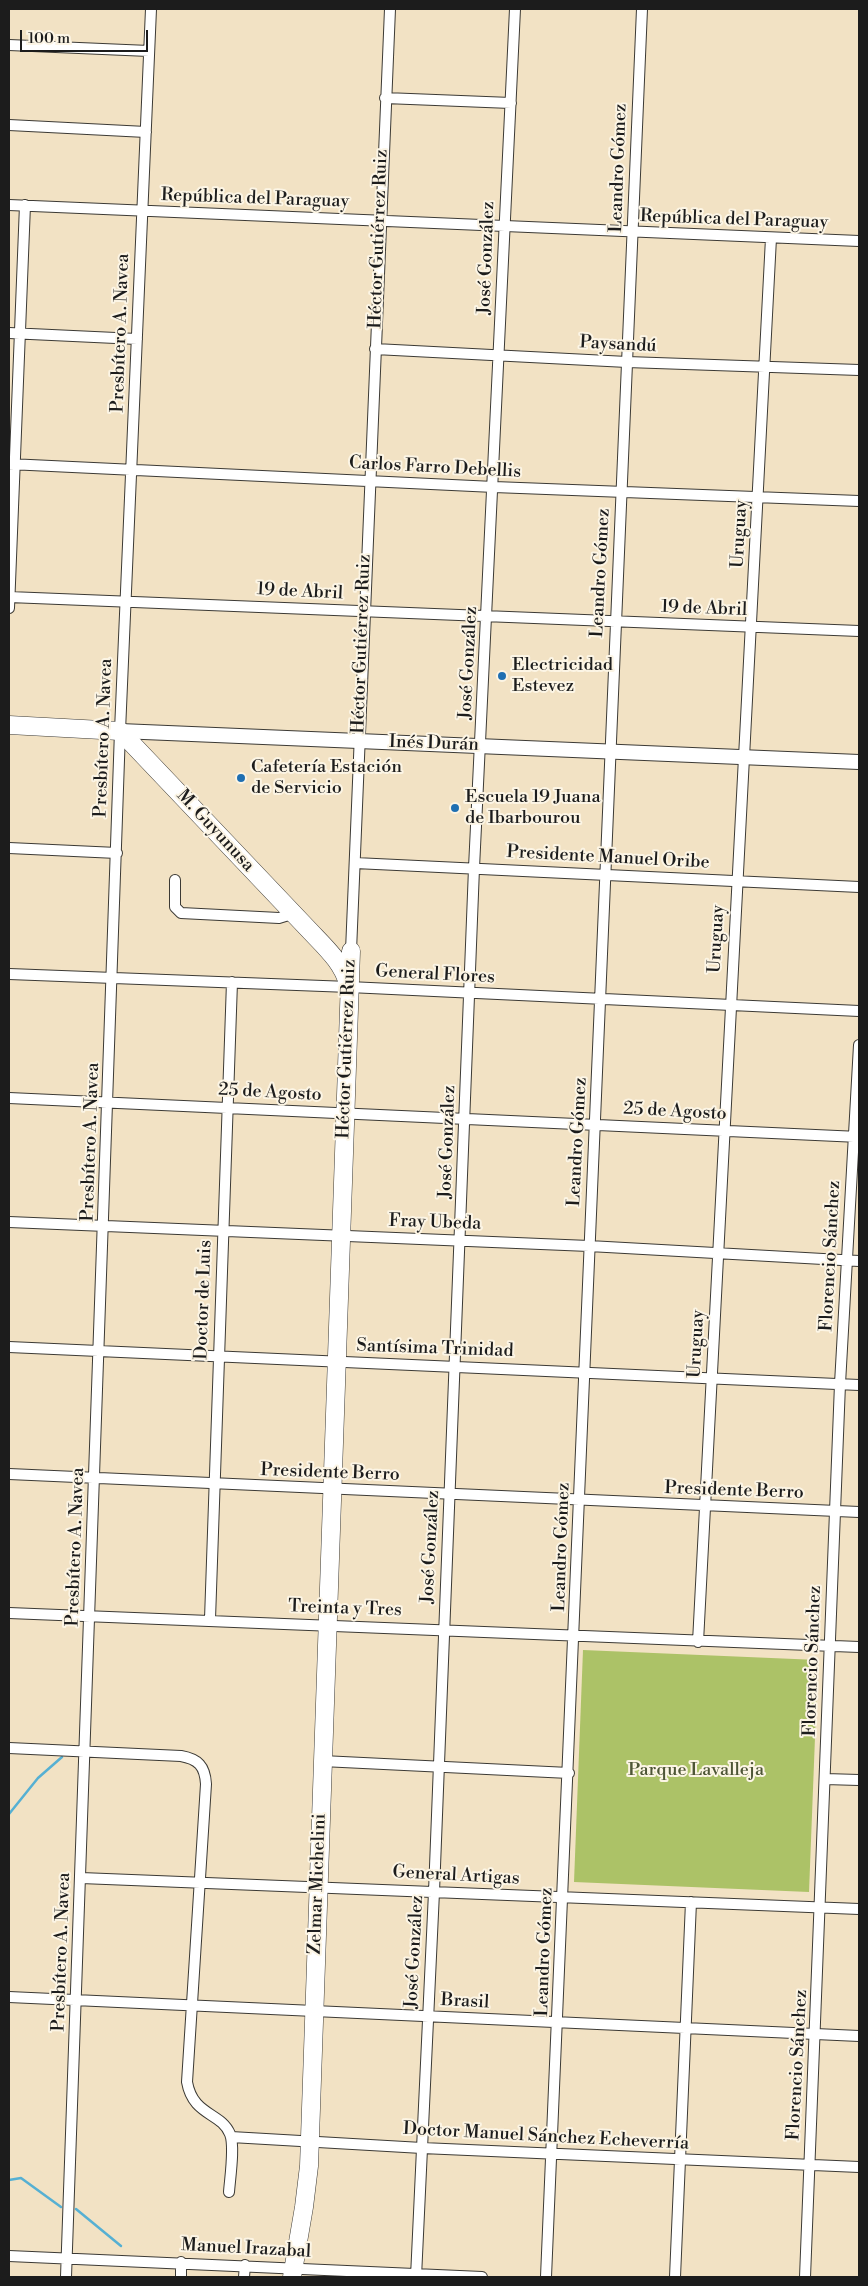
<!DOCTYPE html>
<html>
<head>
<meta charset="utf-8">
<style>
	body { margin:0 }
	#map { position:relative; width:868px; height:2286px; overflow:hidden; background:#f2e2c4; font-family:"Libre Bodoni",serif }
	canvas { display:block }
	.frame { position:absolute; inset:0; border:10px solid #1c1c1c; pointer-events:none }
	.scale { position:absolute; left:20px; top:30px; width:128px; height:22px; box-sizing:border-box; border:2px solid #1c1c1c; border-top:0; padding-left:6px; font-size:15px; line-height:18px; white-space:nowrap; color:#1c1c1c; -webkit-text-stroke:4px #fcf5e5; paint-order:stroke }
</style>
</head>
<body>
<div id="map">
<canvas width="868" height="2286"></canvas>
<div class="frame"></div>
<div class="scale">100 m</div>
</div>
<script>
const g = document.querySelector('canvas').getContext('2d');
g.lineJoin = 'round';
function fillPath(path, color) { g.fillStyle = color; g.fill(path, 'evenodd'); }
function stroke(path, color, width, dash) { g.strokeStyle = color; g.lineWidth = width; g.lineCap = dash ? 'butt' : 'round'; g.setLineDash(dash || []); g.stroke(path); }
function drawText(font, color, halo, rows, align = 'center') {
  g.font = font + ' "Libre Bodoni",serif'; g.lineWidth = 4; g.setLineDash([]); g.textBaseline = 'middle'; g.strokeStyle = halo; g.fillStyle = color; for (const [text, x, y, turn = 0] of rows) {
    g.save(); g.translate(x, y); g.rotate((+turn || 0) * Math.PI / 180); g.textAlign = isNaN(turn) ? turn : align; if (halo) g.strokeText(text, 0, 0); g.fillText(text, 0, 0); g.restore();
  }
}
const green = new Path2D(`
	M583 1650 818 1660 809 1892 574 1882Z`);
const stream = new Path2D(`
	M9 1814 38 1778 62 1757
	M9 2180 21 2178 61 2207
	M76 2209 121 2246`);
const street = new Path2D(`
	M9 45 149 51
	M385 98 511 103
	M9 125 146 132
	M9 205 859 241
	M9 333 137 339
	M375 349 627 362 859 370
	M9 464 494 487 859 501
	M9 597 859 631
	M9 608 25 205
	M9 848 117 853
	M355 863 859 887
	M175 880V907L181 913 279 918 292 914
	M351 951 390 9
	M9 974 349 987 859 1011
	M9 1098 859 1137
	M9 1222 589 1246 859 1261
	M9 1347 859 1385
	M9 1474 859 1512
	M9 1613 859 1647
	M210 1619 232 982
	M698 1642 771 238
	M9 1748 181 1756C198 1759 205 1766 206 1784L187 2082C193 2116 221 2112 230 2134 235 2146 230 2178 229 2192
	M322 1761 569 1773
	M825 1779 859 1780
	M81 1878 859 1909
	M9 1997 859 2036
	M231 2137 422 2148 859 2167
	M9 2256 482 2277
	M66 2277 120 731 151 9
	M181 2277V2262
	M244 2277 245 2265
	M416 2277 434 1892 474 868 515 9
	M546 2277 642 9
	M675 2277 691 1902
	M805 2277 840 1384 859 1045`);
const secondary = new Path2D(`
	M120 731 859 762`);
const highway = new Path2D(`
	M9 725 120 731 310 931C325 947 343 963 348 984
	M292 2277 304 2207 309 2166 351 951`);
const markers = [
	[502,676,5,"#1f6fb2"],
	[241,778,5,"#1f6fb2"],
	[455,808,5,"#1f6fb2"]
];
const streetNames = [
	["Leandro Gómez",619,168,-88],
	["República del Paraguay",255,199,2],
	["República del Paraguay",734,220,2],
	["Héctor Gutiérrez Ruiz",379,239,-88],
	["José González",487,258,-88],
	["Presbítero A. Navea",121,333,-88],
	["Paysandú",618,345,3],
	["Carlos Farro Debellis",435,468,3],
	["Uruguay",740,534,-87],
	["Leandro Gómez",601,573,-87],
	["19 de Abril",300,592,3],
	["19 de Abril",704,609,2],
	["Héctor Gutiérrez Ruiz",362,644,-88],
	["José González",469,663,-87],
	["Presbítero A. Navea",104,738,-88],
	["Inés Durán",434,744,2],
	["M. Guyunusa",215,831,47],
	["Presidente Manuel Oribe",608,858,3],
	["Uruguay",717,939,-87],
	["General Flores",435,975,3],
	["Héctor Gutiérrez Ruiz",347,1049,-88],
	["25 de Agosto",270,1093,3],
	["25 de Agosto",675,1112,3],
	["Presbítero A. Navea",91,1142,-88],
	["José González",448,1142,-88],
	["Leandro Gómez",578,1142,-87],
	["Fray Ubeda",435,1223,2],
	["Florencio Sánchez",831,1256,-87],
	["Doctor de Luis",204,1300,-88],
	["Uruguay",697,1344,-87],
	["Santísima Trinidad",435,1349,2],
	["Presidente Berro",330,1473,2],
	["Presidente Berro",734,1491,2],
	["Presbítero A. Navea",76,1547,-88],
	["José González",431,1547,-87],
	["Leandro Gómez",562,1547,-88],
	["Treinta y Tres",345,1609,2],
	["Florencio Sánchez",813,1661,-88],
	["General Artigas",456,1876,3],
	["Zelmar Michelini",318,1884,-88],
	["Presbítero A. Navea",62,1952,-88],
	["José González",415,1952,-87],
	["Leandro Gómez",545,1952,-88],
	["Brasil",465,2002,3],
	["Florencio Sánchez",798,2065,-87],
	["Doctor Manuel Sánchez Echeverría",546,2137,3],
	["Manuel Irazabal",246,2249,3]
];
const poiNames = [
	["Electricidad",512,666],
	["Estevez",512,687],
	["Cafetería Estación",251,768],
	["de Servicio",251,789],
	["Escuela 19 Juana",465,798],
	["de Ibarbourou",465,819]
];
const parkNames = [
	["Parque Lavalleja",696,1771]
];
fillPath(green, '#acc267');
stroke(stream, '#56b0d3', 2.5);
stroke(street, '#3c3a35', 12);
stroke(secondary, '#3c3a35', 16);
stroke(highway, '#3c3a35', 19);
stroke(street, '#fff', 10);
stroke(secondary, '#fff', 14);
stroke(highway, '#fff', 18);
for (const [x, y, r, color] of markers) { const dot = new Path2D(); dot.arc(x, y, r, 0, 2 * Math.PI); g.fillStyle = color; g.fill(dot); stroke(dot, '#fcf5e5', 2); }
drawText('18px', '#1c1c1c', '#fcf5e5', streetNames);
drawText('18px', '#1c1c1c', '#fcf5e5', poiNames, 'left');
drawText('18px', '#4e5636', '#fcf5e5', parkNames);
</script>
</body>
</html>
